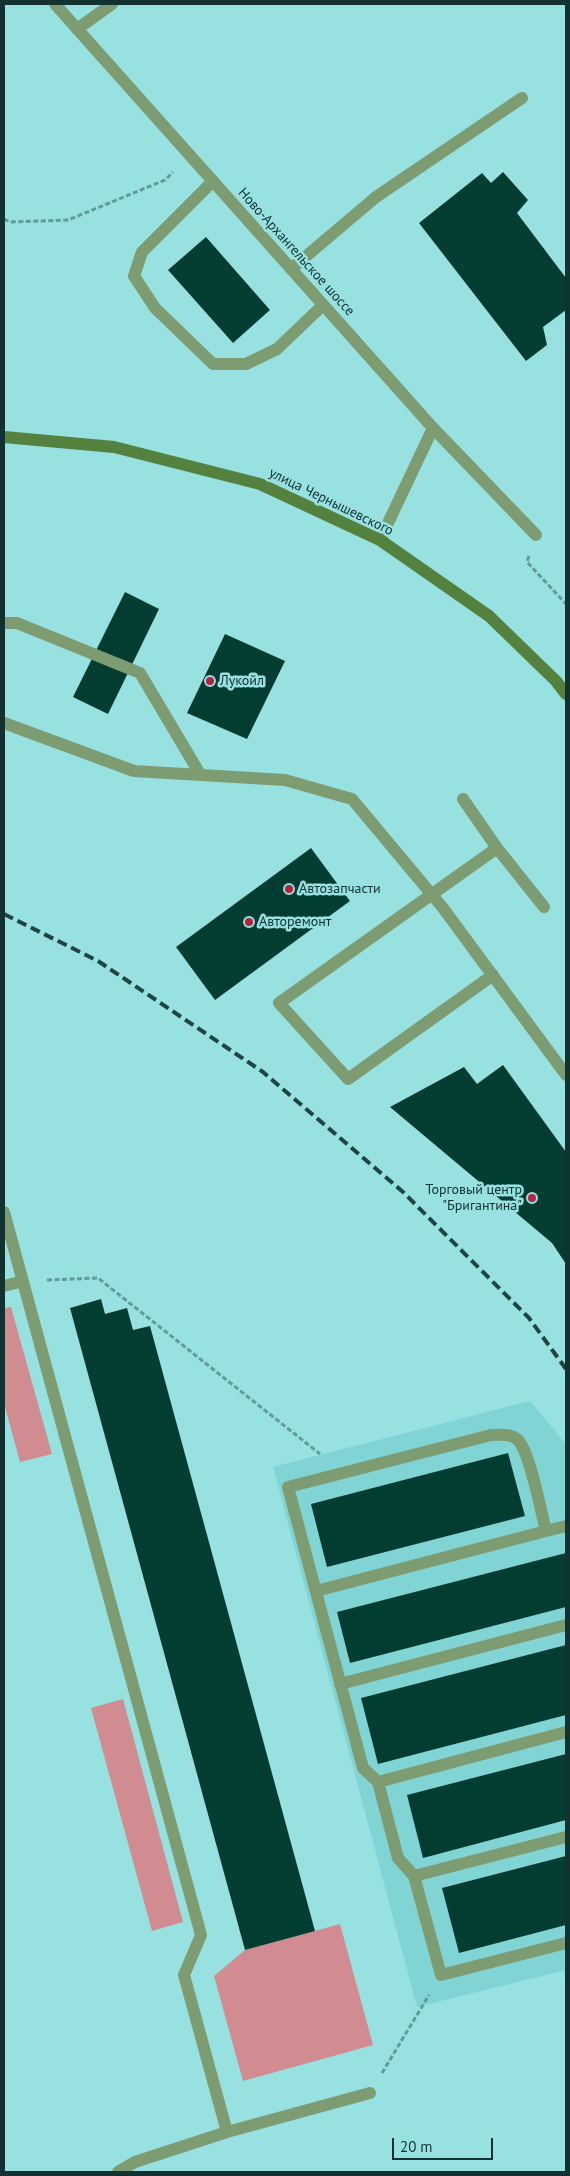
<!DOCTYPE html>
<html>
<head>
<meta charset="utf-8">
<style>
	body { margin:0 }
	#map { position:relative; width:570px; height:2176px; overflow:hidden; background:#97e1e1; font-family:"PT Sans",sans-serif }
	canvas { display:block }
	.frame { position:absolute; inset:0; border:5px solid #123131; pointer-events:none }
	.scale { position:absolute; left:392px; top:2138px; width:101px; height:22px; box-sizing:border-box; border:2px solid #123131; border-top:0; padding-left:6px; font-size:15px; line-height:18px; white-space:nowrap; color:#123131; -webkit-text-stroke:4px #97e1e1; paint-order:stroke }
</style>
</head>
<body>
<div id="map">
<canvas width="570" height="2176"></canvas>
<div class="frame"></div>
<div class="scale">20 m</div>
</div>
<script>
const g = document.querySelector('canvas').getContext('2d');
g.lineJoin = 'round';
function fillPath(path, color) { g.fillStyle = color; g.fill(path, 'evenodd'); }
function stroke(path, color, width, dash) { g.strokeStyle = color; g.lineWidth = width; g.lineCap = dash ? 'butt' : 'round'; g.setLineDash(dash || []); g.stroke(path); }
function drawText(font, color, halo, rows, align = 'center') {
  g.font = font + ' "PT Sans",sans-serif'; g.lineWidth = 5; g.setLineDash([]); g.textBaseline = 'middle'; g.strokeStyle = halo; g.fillStyle = color; for (const [text, x, y, turn = 0] of rows) {
    g.save(); g.translate(x, y); g.rotate((+turn || 0) * Math.PI / 180); g.textAlign = isNaN(turn) ? turn : align; if (halo) g.strokeText(text, 0, 0); g.fillText(text, 0, 0); g.restore();
  }
}
const built = new Path2D(`
	M530 1401 566 1444V1970L417 2007 273 1467Z`);
const green = new Path2D(`
	M11 1307 52 1454 20 1462 4 1403V1308Z
	M123 1699 183 1922 152 1931 91 1708Z
	M340 1924 373 2045 243 2081 214 1976 245 1950Z`);
const building = new Path2D(`
	M503 172 528 200 517 213 566 278V310L543 327 547 345 526 361 419 223 482 173 491 183Z
	M206 237 270 310 233 343 168 270Z
	M125 592 159 609 108 714 73 697Z
	M225 634 285 661 247 739 187 713Z
	M311 848 350 901 215 1000 176 947Z
	M503 1065 566 1152V1264L552 1243 390 1107 464 1067 477 1084Z
	M101 1299 105 1314 127 1308 133 1330 150 1326 315 1931 245 1950 70 1308Z
	M508 1453 525 1516 327 1567 311 1504Z
	M566 1553V1607L350 1663 337 1612Z
	M566 1645V1715L378 1764 361 1698Z
	M566 1754V1820L423 1858 407 1795Z
	M566 1856V1925L459 1953 442 1888Z`);
const path = new Path2D(`
	M4 219 10 222 68 220 165 180 173 172
	M529 556 527 562 566 604
	M47 1280 98 1278 320 1454
	M382 2073 429 1995`);
const lane = new Path2D(`
	M77 29 112 4
	M213 181 142 252 134 276 155 308 213 364H246L277 349 323 305
	M291 269 376 197 522 98
	M433 428 536 535
	M4 623H17L140 673 200 774
	M4 723 134 771 285 780 352 799 443 908 566 1075
	M463 799 497 848
	M493 975 348 1079 279 1003 497 848 544 907
	M4 1212 201 1935 184 1975 227 2132
	M4 1286 23 1281
	M566 1526 546 1531C541 1512 530 1452 518 1440 511 1433 500 1435 491 1435L288 1487 363 1768 378 1782 398 1858 414 1876 441 1975 566 1943
	M316 1591 546 1531
	M340 1684 566 1625
	M378 1782 566 1732
	M414 1876 566 1837
	M118 2172 135 2162 227 2132 370 2093`);
const street = new Path2D(`
	M55 4 433 428 380 540`);
const secondary = new Path2D(`
	M4 437 114 447 260 484 380 540 489 616 556 681 566 694`);
const rail = new Path2D(`
	M4 914 98 961 263 1072 403 1192 529 1318 566 1369`);
const markers = [
	[210,681,5,"#b52341"],
	[289,889,5,"#b52341"],
	[249,922,5,"#b52341"],
	[532,1198,5,"#b52341"]
];
const streetNames = [
	["Ново-Архангельское шоссе",296,252,48],
	["улица Чернышевского",331,502,26]
];
const poiNames = [
	["Лукойл",220,681],
	["Автозапчасти",299,889],
	["Авторемонт",259,922],
	["Торговый центр",522,1190,"right"],
	["\"Бригантина\"",522,1206,"right"]
];
fillPath(built, '#80d4d4');
fillPath(green, '#d08c90');
fillPath(building, '#033d32');
stroke(path, '#629b9b', 3, [5, 2.5]);
stroke(lane, '#7e9c71', 12);
stroke(street, '#7e9c71', 12);
stroke(secondary, '#55813f', 12);
stroke(rail, '#204444', 4, [10, 5]);
for (const [x, y, r, color] of markers) { const dot = new Path2D(); dot.arc(x, y, r, 0, 2 * Math.PI); g.fillStyle = color; g.fill(dot); stroke(dot, '#97e1e1', 2); }
drawText('14px', '#123131', '#97e1e1', streetNames);
drawText('14px', '#123131', '#97e1e1', poiNames, 'left');
</script>
</body>
</html>
